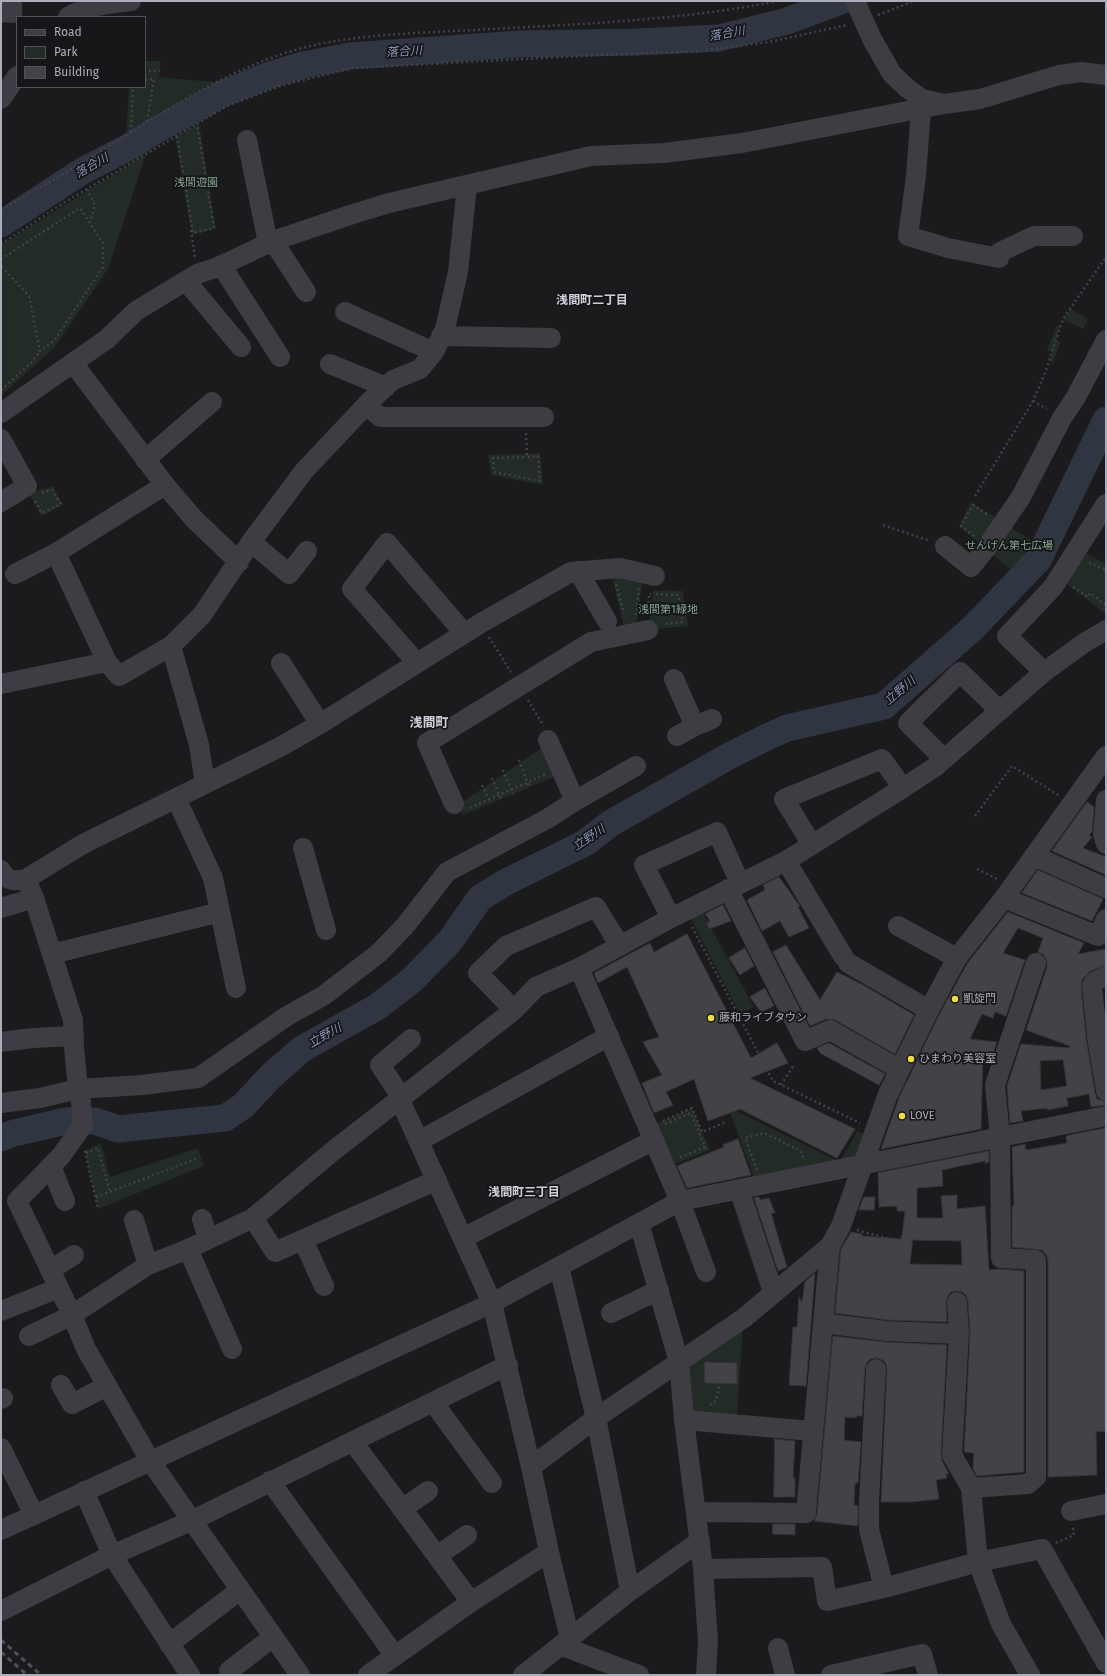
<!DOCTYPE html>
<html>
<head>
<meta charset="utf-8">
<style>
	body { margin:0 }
	#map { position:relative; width:1107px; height:1676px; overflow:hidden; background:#1b1a1d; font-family:"Fira Sans",sans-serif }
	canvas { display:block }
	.frame { position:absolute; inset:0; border:2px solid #adaebc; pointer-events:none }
	.legend { position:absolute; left:16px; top:16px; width:130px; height:72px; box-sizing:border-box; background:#161518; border:1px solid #52525a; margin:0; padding:5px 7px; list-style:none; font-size:12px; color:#adaebc }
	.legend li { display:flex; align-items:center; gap:8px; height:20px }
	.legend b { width:20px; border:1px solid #52525a }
</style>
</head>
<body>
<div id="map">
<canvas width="1107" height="1676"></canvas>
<div class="frame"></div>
<ul class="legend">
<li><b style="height:5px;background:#3e3d44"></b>Road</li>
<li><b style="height:11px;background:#222b25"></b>Park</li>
<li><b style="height:11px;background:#424247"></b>Building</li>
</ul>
</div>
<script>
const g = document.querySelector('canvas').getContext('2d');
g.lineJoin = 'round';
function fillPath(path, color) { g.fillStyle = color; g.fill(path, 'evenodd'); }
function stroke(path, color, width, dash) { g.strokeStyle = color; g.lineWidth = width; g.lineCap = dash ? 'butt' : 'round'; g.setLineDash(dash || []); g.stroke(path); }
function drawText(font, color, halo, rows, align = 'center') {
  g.font = font + ' "Fira Sans","Noto Sans JP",sans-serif'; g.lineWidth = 3.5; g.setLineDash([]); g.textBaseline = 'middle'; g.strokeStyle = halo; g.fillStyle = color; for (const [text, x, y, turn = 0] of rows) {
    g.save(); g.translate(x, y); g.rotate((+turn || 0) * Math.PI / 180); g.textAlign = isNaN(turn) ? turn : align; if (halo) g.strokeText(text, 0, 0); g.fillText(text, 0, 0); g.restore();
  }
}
const green = new Path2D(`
	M145 61H161L159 77 214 82 126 135 129 87H145Z
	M199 123 216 229 192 235 175 137Z
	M146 154 108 269 55 347 1 396V245Z
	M1071 309 1088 319 1083 329 1063 319Z
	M1057 325 1060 327 1056 340 1061 342 1053 363 1049 361 1052 353 1047 350Z
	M540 453 543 485 491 475 488 455Z
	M31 486 35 491 53 486 63 505 41 516 27 489Z
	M971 502 1037 544 1015 574 959 526Z
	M1080 550 1106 564V614L1060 579Z
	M611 572 643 577 637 624 624 627Z
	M653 590 683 591 688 626 648 630Z
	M547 744 561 774 463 815 457 806Z
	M703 913 754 1007 740 1014 691 919Z
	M898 1078 913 1085 908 1100 888 1097 863 1166 757 1186 728 1107 840 1162 857 1131 869 1136Z
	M692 1108 710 1150 668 1167 651 1126Z
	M101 1143 110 1177 198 1148 204 1166 98 1209 85 1150Z
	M743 1323 737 1421 687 1417 685 1365Z`);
const river = new Path2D(`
	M1 224 84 170 129 147 151 133 222 94 267 76 303 65 350 56 519 44 637 42 719 38 787 21 841 1
	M1 1138 14 1133 66 1121H95L118 1129 225 1118 243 1106 271 1076 302 1049 377 1007 412 980 450 941 480 898 506 882 585 843 611 823 729 756 767 737 787 728 884 706 973 628 1038 560 1106 420`);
const building = new Path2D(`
	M1087 802 1094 807 1092 832 1089 835 1092 837 1083 848 1106 857V875L1052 851Z
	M1038 870 1103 899 1092 921 1022 893Z
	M779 877 797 902 800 906 798 907 809 928 789 937 780 921 762 931 747 900 765 890 763 885Z
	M723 905 731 921 709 929 707 923 710 921 705 914Z
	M1008 912 1084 943 1078 954 1106 949V965L1090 971 1082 980 1081 987 1086 1038 1095 1093 1097 1099 1106 1102V1105L1091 1107 1089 1094 1067 1098 1068 1106 1047 1110V1108L1021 1111 1023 1121 1010 1123 1007 1086 1021 1044 1069 1048 1070 1046 1026 1030 1047 967V961L1044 955 1038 952 1043 938 1018 928 1003 953 1025 960 1006 1016 995 1012 993 1018 982 1014 970 1039 997 1042 993 1054 983 1053 981 1129 881 1149 899 1098 939 1015 967 964ZM1063 1060 1067 1086 1041 1090 1040 1061Z
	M687 934 751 1058 777 1043 788 1063 750 1078 855 1129 837 1158 740 1109 708 1121 694 1079 666 1092 673 1105 654 1113 642 1083 662 1075 643 1042 659 1037 627 967 598 983 594 973 650 943 654 952Z
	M786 945 820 1000 837 972 865 986 914 1015 895 1054 835 1020 826 1019 810 1026 773 952Z
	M745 948 754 966 740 975 729 958Z
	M765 988 774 1006 761 1012 750 997Z
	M829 1043 885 1074 879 1085 820 1053 817 1048Z
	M1106 1128V1431L1096 1432 1097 1475 1048 1477V1260L1046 1254 1042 1250 1012 1247V1206H1014L1012 1147 1025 1144 1026 1150 1067 1143 1066 1136Z
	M738 1139 751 1175 687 1188 677 1166 724 1147 723 1145Z
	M989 1151V1162L985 1163V1161L942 1170 943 1186 917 1188V1218H943L941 1196 957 1195V1209L985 1206 989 1270 999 1269 1024 1271V1472L977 1476 973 1469 974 1453 964 1452 970 1335 968 1301 966 1295 962 1292 957 1291 951 1292 947 1297 946 1303 947 1322 887 1320 835 1313 841 1249 851 1232 862 1234V1236L901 1239 902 1236 905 1211H897V1206L879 1207 878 1173ZM913 1240 961 1241 962 1265 910 1264Z
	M759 1197 760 1200 769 1198 775 1213H771L787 1267 778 1271 754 1198Z
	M864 1197H875L874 1210H859Z
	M815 1273 806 1386 789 1385 793 1327H797L799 1297 802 1303 805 1282Z
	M833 1336 885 1342 947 1345 941 1454 942 1461 949 1474H946L947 1478 936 1480 939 1499 912 1502H881L887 1370 886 1364 883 1360 876 1358 870 1359 867 1362 865 1368 862 1416H856V1418L845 1417 844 1440 861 1442 858 1483H855L854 1505 858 1506V1526L814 1521 817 1514Z
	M705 1362 737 1363V1384L705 1383Z
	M775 1439 795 1441 793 1478H795V1497H774Z
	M773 1524H795V1535L773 1534Z`);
const path = new Path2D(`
	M878 15 914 1
	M149 71H160
	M145 80 154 79 147 122
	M131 132 133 87
	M177 136 193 233 214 228 197 124
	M87 189 95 205 90 223
	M1 210C32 192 63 175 93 156 161 114 228 67 306 47 361 34 418 33 474 30 576 24 678 21 778 1
	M191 230 195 257
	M1 244 65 202 227 106 283 85 353 68 600 55 699 51 769 42 847 25
	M1 259 80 208 103 243V267L54 341 40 351 29 296 1 266
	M1 390 31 363 40 351
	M1033 401 1047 409
	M526 433 527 457 538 456 540 481 494 472 493 458 527 457
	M975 496 1033 401 1045 373 1063 319 1106 257
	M35 501 42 513 61 504 52 490 41 493
	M883 525 930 541
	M974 536 961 526 973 505 988 515
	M1089 563 1106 570
	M616 584 624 614
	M1073 587 1088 597 1090 593 1106 605
	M656 594 678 595 683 622 664 624
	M1106 609V611
	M650 611H648L649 594H651
	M636 615 639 588
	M489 637 511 672
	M528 700 543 725
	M519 760 529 787
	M503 770 513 794
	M492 778 501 799
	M482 785 491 803
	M470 808 546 774
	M975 816 1012 766 1058 795
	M977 869 997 879
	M692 927 773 1081 860 1123
	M805 1006 818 1000
	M781 1085 794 1065
	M663 1121 692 1108 702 1132 726 1122
	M665 1124 691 1113 705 1147 679 1158
	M895 1125 931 1119
	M85 1151 98 1209
	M86 1153 98 1148 110 1192
	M757 1170 745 1138 764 1133 801 1151 804 1160
	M96 1197 196 1159
	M857 1230 893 1240
	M710 1405 716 1401 720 1383
	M1056 1543 1074 1535 1073 1527`);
const minor = new Path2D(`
	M855 1 872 39 892 74 907 88 922 99 944 104 980 99 1059 75 1081 72 1106 75
	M1 12 12 13V1
	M68 17C87 5 110 4 131 1
	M1 99 17 76
	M921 110 916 176 908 236 948 248 999 258 1000 252 1034 236H1073
	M247 140 268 243
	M273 241 306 292
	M221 265 280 357
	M186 281 241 347
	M345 312 434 352
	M441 336 551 338
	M73 363 165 485 194 519 239 562
	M330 364 386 387
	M366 405 380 417H544
	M1 413 107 339 136 311 197 274 218 267 273 241 353 214 389 203 591 156 664 153 742 143 944 104
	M1 439 27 486 1 502
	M145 460 212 402
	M251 542 289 574 307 551
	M945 546 971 567 984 551 1021 497 1062 418 1076 397 1106 340
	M56 553 107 662
	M578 571 607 621
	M15 574 56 553 165 485
	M281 663 320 724
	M417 663 352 589 387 543 464 633
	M1044 672 1007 636 1053 587 1106 504
	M674 679 695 726 712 719
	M1 684 107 662 119 676 171 646
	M677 736 695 726
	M944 759 908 723 960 672 999 710
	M205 784 199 745 171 646 202 615 251 542 304 471 369 402 393 380 420 369 434 352 445 329 458 272 467 185
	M176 798 213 878 236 988
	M1106 800 1103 834 1106 844
	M575 801 636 766
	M454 804 427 743 591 642 648 630
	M812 845 784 799 882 759 903 788
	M303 848 326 930
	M1034 856 1106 888
	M786 861 843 956
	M1 870C6 882 15 881 26 879L83 844 280 747 320 724 481 623 571 572 620 568 655 576
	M26 879 34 898 73 1020 74 1048 78 1089 81 1102 83 1125 61 1156 17 1201 72 1315 86 1349 151 1462 300 1675
	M728 889 805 1041 830 1030 899 1069
	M1004 898 1098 936 1106 919
	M1 908 34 898
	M671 918 644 865 717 832 740 883
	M898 926 957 958
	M52 954 220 912
	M848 963 929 1010
	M579 968 680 1201 706 1272
	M1106 976 1095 981 1092 986 1097 1037 1106 1091
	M514 1010 478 973 506 946 596 907 620 946
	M1 1042 33 1038 74 1036
	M402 1098 380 1065 411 1039
	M400 1100 492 1303 531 1467 549 1552 570 1639
	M1 1103 40 1098 78 1089 142 1085 198 1078 287 1016 323 996 379 953 405 926 447 872 547 819 575 801 548 740
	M419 1141 609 1036
	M51 1166 65 1201
	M739 1189 773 1292
	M253 1218 275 1252 437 1180
	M202 1219 208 1238
	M134 1220 148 1265
	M639 1223 679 1362 684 1420 703 1569 708 1641 706 1675
	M463 1238 654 1140
	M303 1240 324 1286
	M830 1246 823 1323 886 1331 959 1334 952 1455 971 1488 978 1562 1001 1624 1030 1675
	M188 1249 232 1349
	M559 1267 596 1418 630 1591
	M50 1270 74 1255
	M957 1302 959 1334
	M1 1311 59 1288
	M611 1313 659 1290
	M29 1336 72 1315 148 1265 188 1249 253 1218 333 1151 514 1010 536 987 579 968 671 918 786 861 903 788 935 767 1044 672 1084 643 1106 630
	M876 1369 869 1502V1529L884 1588
	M61 1385 72 1404 107 1386
	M1 1399 3 1398
	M433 1402 492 1483
	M684 1420 812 1431
	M353 1442 471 1602
	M1 1448 34 1515 492 1303 680 1201 1106 1116
	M531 1467 596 1418 744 1318 830 1246 841 1226 888 1094 929 1010 957 958 1004 898 1106 756
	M270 1481 395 1656
	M971 1488 1028 1484 1036 1477V1260L1001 1258 1000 1137 995 1085 1036 963
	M84 1491 112 1555 190 1675
	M402 1509 428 1491
	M1071 1511 1106 1504
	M696 1512 806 1513 823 1323
	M1 1530 34 1515
	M437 1556 467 1535
	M703 1569 822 1567 827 1601 884 1588 978 1562 1042 1549 1106 1663
	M1 1611 112 1555 191 1521 508 1365
	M169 1644 240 1590
	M562 1646 639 1675
	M778 1648 785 1675
	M229 1671 273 1637
	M368 1675 471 1602 549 1552
	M523 1675 630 1591 700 1541
	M831 1675 922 1654 928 1675`);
const rail = new Path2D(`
	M1 1640 41 1675
	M1 1652 27 1675`);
const markers = [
	[955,999,4,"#efde40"],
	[711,1018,4,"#efde40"],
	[911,1059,4,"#efde40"],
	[902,1116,4,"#efde40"]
];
const parkNames = [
	["浅間遊園",196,183],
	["せんげん第七広場",1009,546],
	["浅間第1緑地",668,610]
];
const poiNames = [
	["凱旋門",963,999],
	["藤和ライブタウン",719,1018],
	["ひまわり美容室",919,1059],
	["LOVE",910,1116]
];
const waterNames = [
	["落合川",727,34,-10],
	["落合川",404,52,-4],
	["落合川",92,166,-30],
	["立野川",900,691,-40],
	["立野川",589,838,-34],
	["立野川",325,1036,-29]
];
const neighbourhoodNames = [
	["浅間町二丁目",592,301],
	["浅間町三丁目",524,1193]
];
const quarterNames = [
	["浅間町",429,723]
];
fillPath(green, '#222b25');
stroke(river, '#303641', 27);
fillPath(building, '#424247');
stroke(building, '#353439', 1);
stroke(path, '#414249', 2.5, [2, 3]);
stroke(minor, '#3e3d44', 20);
stroke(rail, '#4e4f57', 3, [5, 4]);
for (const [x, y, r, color] of markers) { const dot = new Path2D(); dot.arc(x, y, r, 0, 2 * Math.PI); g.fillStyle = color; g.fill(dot); stroke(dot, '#161518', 1.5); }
drawText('11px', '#85a68f', '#161518', parkNames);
drawText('11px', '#adaebc', '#161518', poiNames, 'left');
drawText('italic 12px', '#8694b6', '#161518', waterNames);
drawText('bold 12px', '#cecfd8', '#161518', neighbourhoodNames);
drawText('bold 13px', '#cecfd8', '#161518', quarterNames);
</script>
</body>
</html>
